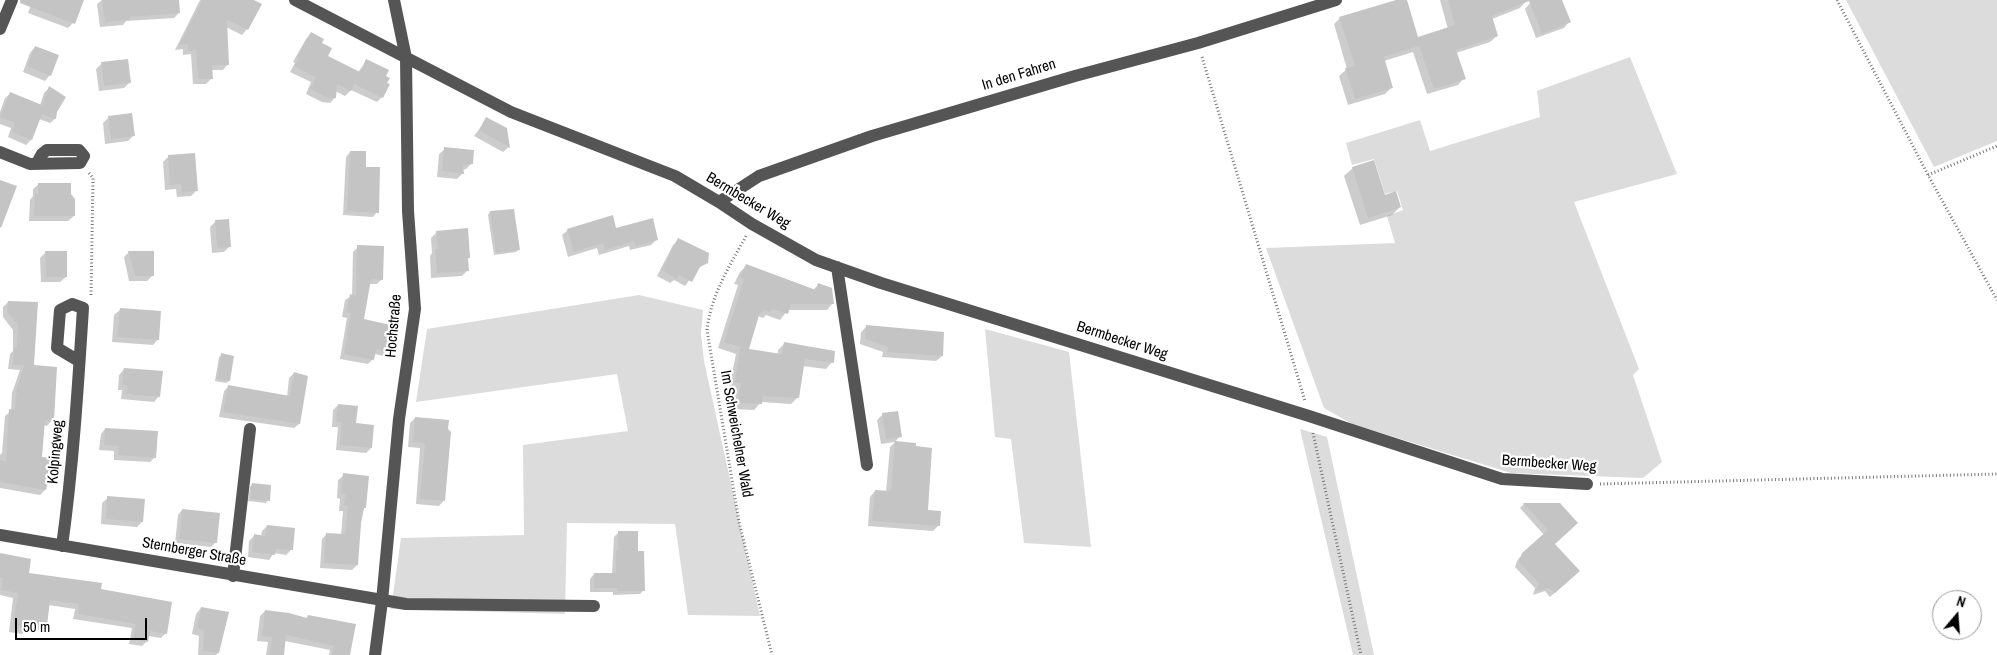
<!DOCTYPE html>
<html>
<head>
<meta charset="utf-8">
<style>
	body { margin:0 }
	#map { position:relative; width:1997px; height:655px; overflow:hidden; background:#fff; font-family:"Archivo Narrow",sans-serif }
	canvas { display:block }
	.north { position:absolute; left:1932px; top:590px; width:50px; height:50px; box-sizing:border-box; background:#fff; border:1px solid #999; border-radius:50%; rotate:18deg; font-size:14px; font-weight:700; line-height:20px; text-align:center; color:#000 }
	.north::after { content:''; display:block; margin:auto; width:18px; height:22px; background:#000; clip-path:polygon(50% 0,100% 100%,50% 72%,0 100%) }
	.scale { position:absolute; left:15px; top:618px; width:132px; height:22px; box-sizing:border-box; border:2px solid #000; border-top:0; padding-left:6px; font-size:15px; line-height:18px; white-space:nowrap; color:#000; -webkit-text-stroke:4px #fff; paint-order:stroke }
</style>
</head>
<body>
<div id="map">
<canvas width="1997" height="655"></canvas>
<div class="north">N</div>
<div class="scale">50 m</div>
</div>
<script>
const g = document.querySelector('canvas').getContext('2d');
g.lineJoin = 'round';
function fillPath(path, color) { g.fillStyle = color; g.fill(path, 'evenodd'); }
function stroke(path, color, width, dash) { g.strokeStyle = color; g.lineWidth = width; g.lineCap = dash ? 'butt' : 'round'; g.setLineDash(dash || []); g.stroke(path); }
function drawText(font, color, halo, rows, align = 'center') {
  g.font = font + ' "Archivo Narrow",sans-serif'; g.lineWidth = 4.5; g.setLineDash([]); g.textBaseline = 'middle'; g.strokeStyle = halo; g.fillStyle = color; for (const [text, x, y, turn = 0] of rows) {
    g.save(); g.translate(x, y); g.rotate((+turn || 0) * Math.PI / 180); g.textAlign = isNaN(turn) ? turn : align; if (halo) g.strokeText(text, 0, 0); g.fillText(text, 0, 0); g.restore();
  }
}
const green = new Path2D(`
	M1846 0H1997V141L1934 167Z
	M1630 57 1677 174 1574 202 1639 369 1633 375 1662 462 1643 478 1511 473 1352 424 1324 408 1266 248 1395 243 1387 216 1403 210 1397 191 1385 194 1374 159 1352 165 1346 143 1420 120 1430 151 1540 117 1537 91Z
	M639 295 703 310 701 334 704 361 760 616 688 615 675 524 567 523 565 614 391 609 401 538 524 535 523 445 628 431 617 374 416 402 427 329Z
	M985 329 1069 352 1091 547 1024 543 1011 439 995 437Z
	M1300 429 1327 437 1374 655H1353Z`);
const shadow = new Path2D(`
	M33 0H79L73 23 68 28 28 13Z
	M102 0H178L179 13 174 18 126 21 123 25 100 27 97 4Z
	M200 0H251L247 29 242 35 226 27 228 64 223 70H211L212 78 206 84H193L191 54 183 55V49L175 50Z
	M1400 0H1406L1417 38 1448 29 1440 0 1526 1 1520 8 1492 19 1497 36 1490 42 1456 53 1464 78 1458 85 1427 94 1413 52 1384 61 1392 87 1385 94 1348 105 1339 76 1347 69 1334 24 1340 18Z
	M1539 0H1561L1569 22 1564 28 1536 38 1525 9 1530 3Z
	M311 33 320 43 326 57 358 72 367 61 385 77 382 97 377 102 351 90 345 96 335 91V98L330 103 322 102 306 94 311 82 290 72 295 63 293 62 306 39Z
	M35 47 50 75 45 81 23 72 30 53Z
	M102 63 130 82 124 88 99 91 96 69Z
	M49 88 56 111 55 119 50 123 39 119 31 140 26 145 8 137 11 128 0 124V112L5 98 10 94 40 105 44 93Z
	M109 117 133 136 128 141 105 144 103 123Z
	M487 119 506 129 509 147 503 152 474 136Z
	M445 149 471 164 466 169 463 170V173L457 179 437 177 439 154Z
	M350 152 377 212 373 217 343 215 346 157Z
	M169 156 197 190 191 196 177 197 176 189 165 190 163 162Z
	M1353 168 1384 196 1400 207 1392 215 1360 225 1344 176Z
	M39 184 70 195 74 216 68 221H29L30 200 33 196V189Z
	M490 212 519 249 516 252 494 255 488 215Z
	M216 221 229 247 224 252 212 253 210 227Z
	M616 229 657 239 651 245 630 250 629 246 599 255 597 248 568 257 562 235 568 230Z
	M437 232 469 257 466 260 467 271 462 276 431 278 430 256 432 253 431 238Z
	M678 240 708 254V260L696 271 685 286 674 280 670 283 657 276 673 245Z
	M358 247 382 279 377 284H369L362 320 389 351 384 356 374 354 373 359 368 364 340 359 347 318 342 317 345 300 352 296 353 252Z
	M129 252 153 275 147 281H129L124 257Z
	M45 253 66 277 60 282H41L40 258Z
	M746 266 813 290 818 285 833 303 827 310H788L780 320 766 315 763 318 758 316 747 350 778 355V350L785 343 832 362 826 369 802 366 798 397 791 404 761 402 754 410 732 409 735 389 729 388 736 354 718 348 738 285 734 284 740 272Z
	M8 302 37 303 33 366 52 420 47 426 43 425 41 458 45 490 40 495 0 488V455L2 453 5 416 11 411 12 393 20 370 8 369 10 354 13 351V330L3 317V307Z
	M120 310 158 339 153 345 112 342 114 315Z
	M867 326 942 356 936 361 882 357 883 352 860 344 861 332Z
	M222 355 229 381 226 383 215 381 219 357Z
	M124 369 159 396 154 402 121 399 122 390H118L119 375Z
	M294 373 299 424 294 428 219 417 224 391 229 386 287 397 289 378Z
	M338 405 371 448 366 453 336 450 338 427H332L333 410Z
	M883 414 900 436 895 442 881 444 877 420Z
	M415 418 447 429 444 500 439 506 416 504 420 448 408 447 410 423Z
	M105 429 155 457 150 462 114 460V451L99 450 101 434Z
	M895 442 926 511 938 526 933 531 868 526 870 497 875 491 886 492 890 447Z
	M344 475 365 507 362 511 357 565 352 570 320 568 322 539 327 534 341 535 343 511H339L340 499 337 498 338 480Z
	M252 484 268 500 266 503 248 501 250 487Z
	M108 498 142 522 137 527 101 524 102 503Z
	M1524 504 1560 505 1553 544 1573 576 1550 597 1545 591 1533 595 1535 588 1515 567 1518 559 1544 535 1520 508Z
	M182 510 215 543 211 547 175 543 178 515Z
	M267 526 291 550 286 555 274 553 269 560 248 557 249 541 254 536H261L262 531Z
	M618 533 637 552 644 590 640 594 613 595V592H590V579L594 574H612L614 537Z
	M0 554 27 574 100 590 166 633 161 638 148 636 147 641 142 646 129 644 132 628 73 619 75 609 48 605 46 625 41 630 28 629 22 634 9 632 13 598 0 595Z
	M201 608 218 653 216 655H198L199 636 192 634 196 614Z
	M265 611 305 619 309 616 349 655H329L330 650 285 641 283 655H266L268 642 257 641 260 616Z`);
const building = new Path2D(`
	M20 0H84L75 24 20 3Z
	M102 0H179L180 13 129 17V20L105 22Z
	M202 0H254L262 4 248 30 227 20 229 65H212L213 79H198L196 50 188 51V44L179 45Z
	M1396 0H1407L1418 37 1455 25 1448 0H1562L1571 22 1542 34 1529 1 1492 16 1498 36 1456 50 1466 79 1434 89 1419 46 1384 57 1393 88 1355 99 1345 68 1355 66 1339 17Z
	M311 32 324 39 322 43 332 48 328 56 360 72 366 59 389 70 386 76 390 78 387 83 390 84 383 98 354 84 351 91 337 84 336 98H328L310 89 316 77 294 66 299 58 297 57Z
	M35 46 59 55 51 76 27 66Z
	M128 59 131 83 104 86 101 62Z
	M49 86 66 97 57 112 56 119 42 114 32 140 12 132 15 123 0 117 10 92 42 105Z
	M132 113 135 136 111 139 108 116Z
	M486 117 507 128 510 148 479 130Z
	M444 147 474 150 473 164 463 165 464 174 442 171Z
	M350 151H366V167H380L379 213 347 211Z
	M195 153 198 191 182 192 181 184 170 185 168 155Z
	M1374 160 1385 195 1396 191 1401 207 1368 218 1352 167Z
	M0 180 17 186 1 228 0 227Z
	M38 183H71V194L75 199V216H34L35 193 38 194Z
	M514 209 520 250 496 253 490 211Z
	M613 215 616 228 653 218 658 240 636 246 634 241 605 250 603 243 574 252 567 229Z
	M229 219 231 247 217 248 215 220Z
	M468 228 470 258H468L469 271 437 273 435 249H438L436 231Z
	M678 238 709 253 708 263 700 267 692 282 679 275 677 279 662 270Z
	M357 245 384 246 383 280 371 279 364 319 395 326 390 352 376 349 374 360 344 354 351 313 346 312 350 294 356 296Z
	M45 251H67V277H46Z
	M128 251H154V276H135Z
	M746 264 816 290 818 283 832 288 834 304H791L788 314 772 309 770 312 764 310 763 313 760 312 749 349 782 354 784 342 835 351 834 363 805 359 799 398 763 396 762 404 738 403 741 383 735 382 740 348H744L724 342 744 279 740 277Z
	M8 301 38 302 34 365 57 367 54 421 45 420 42 457 52 458 46 490 0 482V460L6 461 9 409 15 410 17 387 24 365H13L14 348H17L18 325 7 312Z
	M120 308 161 311 159 340 117 337Z
	M866 325 944 332 943 356 887 352 888 347 865 339Z
	M221 353 234 356 230 381 217 379Z
	M124 368 163 371 160 397 126 394 127 385H122Z
	M294 372 308 376 300 424 223 412 228 385 290 396Z
	M338 404 358 406 356 423 374 425 372 448 340 445 342 422H336Z
	M898 411 902 437 886 439 882 413Z
	M415 417 449 420 448 429 451 432 445 501 420 499 425 443 413 442Z
	M105 428 158 431 156 458 118 455 119 446 104 445Z
	M895 441 916 443V446L932 448 928 510 941 511 940 526 872 521 875 490 891 491Z
	M343 473 369 476 366 508H364L361 523 358 565 324 563 326 533 345 534 348 506H344L345 494H341Z
	M252 483 271 485 270 501 250 499Z
	M107 496 145 499 143 522 106 519Z
	M1523 503H1560L1578 523 1555 544 1580 571 1555 593 1550 588 1536 591 1539 583 1519 562 1522 553 1548 530Z
	M182 509 220 513 217 543 179 539Z
	M267 525 295 528 293 550 276 549 275 555 252 552 254 534 265 536Z
	M618 531H638V551H644L645 591H617V588H594V573H616V551H618Z
	M0 553 31 559 29 573 102 583 101 589 172 602 167 634 150 631 148 642 133 639 136 624 78 614 79 604 50 600 47 626 29 624V630L13 627 18 593 1 590 3 578H0Z
	M201 607 229 612 219 653 203 651 204 630 197 628Z
	M265 610 289 613 307 618 308 615 356 624 350 655H332L334 646 286 635 284 655H270L272 637 262 636Z`);
const path = new Path2D(`
	M1837 0 1928 175 1997 300
	M1202 57 1305 401
	M89 173 93 178 91 297
	M1928 175 1997 146
	M746 236C729 267 711 295 707 330L739 522 772 655
	M1313 433 1361 655
	M1600 484 1997 474`);
const minor = new Path2D(`
	M295 0 511 112 675 176 719 202 752 224 816 260 881 283 1309 416 1502 479 1587 484
	M0 29 12 0
	M0 152 30 164 80 163 84 156 79 150H47L42 154 37 163
	M719 202 759 176 872 136 1075 76 1198 43 1336 0
	M837 267 867 465
	M0 535 406 604 594 606
	M62 546C73 467 78 387 83 308L72 304 60 310 57 348 79 361
	M233 576 250 429
	M375 655 382 601 399 419 415 309 408 211 406 58 394 0`);
const streetNames = [
	["In den Fahren",1019,75,-17],
	["Bermbecker Weg",748,201,31],
	["Hochstraße",394,326,-85],
	["Bermbecker Weg",1122,341,18],
	["Im Schweichelner Wald",736,434,80],
	["Kolpingweg",56,452,-85],
	["Bermbecker Weg",1549,464,4],
	["Sternberger Straße",194,552,10]
];
fillPath(green, '#dcdcdc');
fillPath(shadow, '#0003');
fillPath(building, '#c4c4c4');
stroke(path, '#777', 3, [1, 2.5]);
stroke(minor, '#555', 12);
drawText('15px', '#000', '#fff', streetNames);
</script>
</body>
</html>
